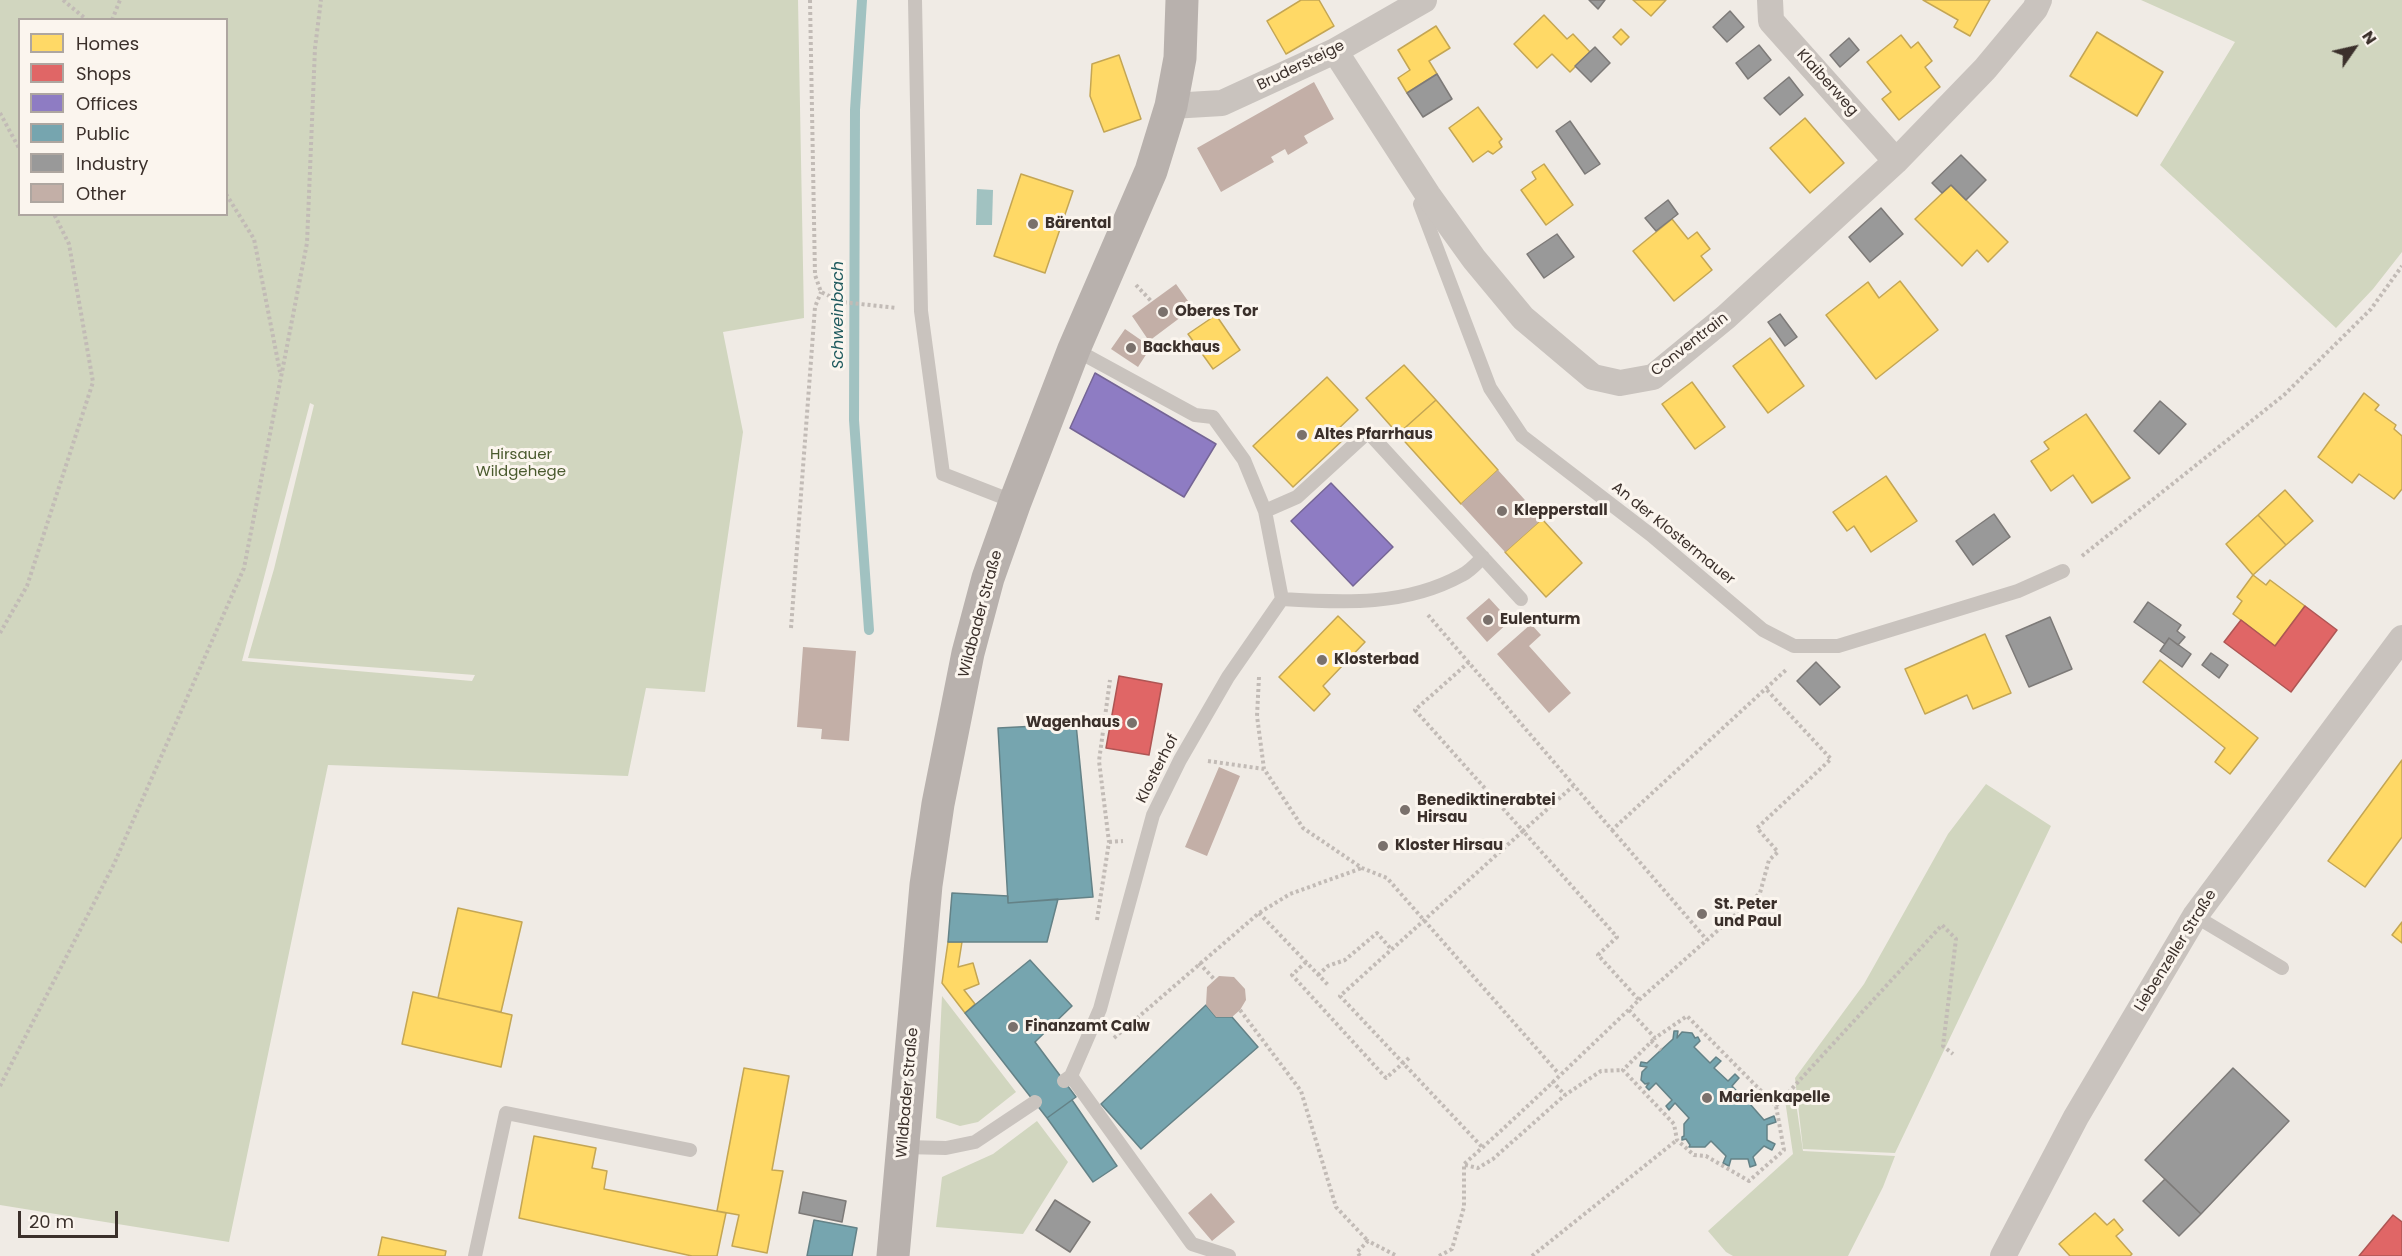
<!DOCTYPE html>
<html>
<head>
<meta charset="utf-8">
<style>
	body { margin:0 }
	#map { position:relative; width:2402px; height:1256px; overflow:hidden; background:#f0ebe5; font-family:Poppins,sans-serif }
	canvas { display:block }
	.legend { position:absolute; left:18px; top:18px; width:210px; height:198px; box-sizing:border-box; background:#fbf5ee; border:2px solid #aea6a0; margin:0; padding:8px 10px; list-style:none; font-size:18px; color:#3b302b }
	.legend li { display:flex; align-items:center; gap:12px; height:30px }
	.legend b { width:30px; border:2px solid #aea6a0 }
	.north { position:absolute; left:2324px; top:18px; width:60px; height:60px; -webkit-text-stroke:4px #fbf5ee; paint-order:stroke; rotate:56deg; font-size:16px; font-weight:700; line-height:24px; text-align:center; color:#3b302b }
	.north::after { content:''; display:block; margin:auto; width:21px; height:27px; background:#3b302b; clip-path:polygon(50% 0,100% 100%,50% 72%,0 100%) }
	.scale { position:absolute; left:18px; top:1211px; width:100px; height:27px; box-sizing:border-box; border:3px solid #3b302b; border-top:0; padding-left:8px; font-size:18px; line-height:21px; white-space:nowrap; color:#3b302b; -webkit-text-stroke:4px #fbf5ee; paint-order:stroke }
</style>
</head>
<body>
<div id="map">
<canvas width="2402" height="1256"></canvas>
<ul class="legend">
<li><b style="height:16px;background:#ffd966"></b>Homes</li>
<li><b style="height:16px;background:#e06666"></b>Shops</li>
<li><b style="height:16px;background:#8e7cc3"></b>Offices</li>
<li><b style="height:16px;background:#76a5af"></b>Public</li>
<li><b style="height:16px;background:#999"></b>Industry</li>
<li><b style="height:16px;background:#c3afa7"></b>Other</li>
</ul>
<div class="north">N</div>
<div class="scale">20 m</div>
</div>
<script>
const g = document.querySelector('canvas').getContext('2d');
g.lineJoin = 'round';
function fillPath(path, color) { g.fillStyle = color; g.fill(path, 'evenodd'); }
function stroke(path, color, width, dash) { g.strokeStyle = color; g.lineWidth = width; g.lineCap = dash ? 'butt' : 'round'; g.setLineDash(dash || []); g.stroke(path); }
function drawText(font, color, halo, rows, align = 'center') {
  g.font = font + ' Poppins,sans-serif'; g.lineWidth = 6; g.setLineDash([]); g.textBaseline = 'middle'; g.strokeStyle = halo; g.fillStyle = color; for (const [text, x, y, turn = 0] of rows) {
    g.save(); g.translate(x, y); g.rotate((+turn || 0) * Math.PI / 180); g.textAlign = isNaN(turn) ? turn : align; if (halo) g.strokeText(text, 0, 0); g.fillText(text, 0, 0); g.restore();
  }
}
const green = new Path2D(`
	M0 0H798L804 318 723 332 743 432 705 692 646 688 628 776 328 765 229 1242 0 1205ZM20 20H226V214H20ZM310 403 314 405 274 569 248 658 475 675 472 681 242 661Z
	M2141 0H2402V252L2373 289 2336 328 2160 165 2235 42Z
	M1986 784 2051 826 1895 1153 1803 1149 1795 1078 1864 984 1948 834Z
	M942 996 1016 1092 978 1122 960 1126 936 1118Z
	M1794 1089 1803 1151 1895 1156 1883 1187 1848 1256H1733L1726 1252 1708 1231 1793 1154 1785 1100Z
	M1037 1121 1068 1162 1023 1234 936 1227 942 1177 993 1154Z`);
const water = new Path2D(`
	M977 189 993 190 992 225H976Z`);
const homes = new Path2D(`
	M1301 0H1319L1334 26 1286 54 1267 21Z
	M1633 0H1666L1651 16Z
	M1923 0H1990L1970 36 1954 27 1958 20Z
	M1544 15 1567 39 1573 34 1590 52 1570 72 1552 54 1537 68 1514 44Z
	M1436 26 1450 48 1429 61 1437 74 1407 93 1398 78 1410 70 1398 50Z
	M1621 29 1629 37 1621 45 1613 37Z
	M2097 32 2163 72 2137 116 2070 76Z
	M1901 35 1911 48 1918 42 1932 61 1925 67 1940 87 1899 120 1882 99 1891 92 1867 62Z
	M1119 55 1141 119 1104 132 1090 96 1092 64Z
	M1478 107 1502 139 1499 142 1502 147 1493 154 1488 151 1473 162 1449 128Z
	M1805 118 1844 163 1810 193 1770 148Z
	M1544 164 1573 205 1546 225 1521 190 1536 179 1532 172Z
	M1021 174 1073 191 1045 273 994 256Z
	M1951 185 2008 242 1988 262 1977 250 1962 266 1915 219Z
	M1672 219 1688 239 1697 232 1710 249 1701 256 1712 270 1674 301 1633 251Z
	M1900 281 1938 330 1876 379 1826 315 1868 282 1879 298Z
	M1216 315 1240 350 1213 369 1188 334Z
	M1770 338 1804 386 1768 413 1733 366Z
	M1404 365 1436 400 1398 434 1366 398Z
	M1327 377 1358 410 1336 431 1344 439 1293 487 1253 446Z
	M1692 382 1725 427 1695 449 1662 404Z
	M2364 393 2379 405 2375 410 2396 425 2394 429 2402 436V489L2394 499 2359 474 2352 483 2318 457Z
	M1436 400 1498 470 1461 504 1398 434Z
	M2086 414 2130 478 2092 503 2073 475 2051 491 2031 461 2049 449 2044 442Z
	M1886 476 1917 521 1871 552 1854 526 1847 531 1833 512Z
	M2285 490 2313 521 2286 545 2258 515Z
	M2258 515 2286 545 2253 575 2226 544Z
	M1542 519 1582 563 1546 597 1505 552Z
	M2253 575 2266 585 2270 580 2305 606 2275 646 2233 614 2242 601 2237 597Z
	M1338 616 1365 642 1323 686 1330 694 1314 711 1279 677Z
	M1985 634 2011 693 1973 709 1967 695 1925 714 1905 669Z
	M2160 660 2258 738 2230 774 2215 762 2225 748 2143 682Z
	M2402 760V837L2365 887 2328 861Z
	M458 908 522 922 501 1012 438 998Z
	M2402 922V943L2392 935Z
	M948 942H962L958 967 973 963 979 984 964 990 975 1004 965 1013 942 983Z
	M413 992 512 1015 501 1067 402 1044Z
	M744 1068 789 1076 772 1170 783 1171 767 1253 732 1246 739 1215 717 1211Z
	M534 1136 596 1148 592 1168 607 1171 604 1189 726 1213 717 1256H692L519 1218Z
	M2095 1213 2107 1225 2114 1219 2123 1230 2116 1236 2132 1254 2130 1256H2070L2059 1244Z
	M382 1237 446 1251 445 1256H378Z`);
const shops = new Path2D(`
	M2305 606 2337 630 2291 692 2224 642 2241 620 2275 646Z
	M1119 676 1162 684 1149 755 1106 748Z
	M2393 1215 2402 1222V1256H2359Z`);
const offices = new Path2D(`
	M1095 373 1216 444 1184 497 1070 428Z
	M1331 483 1393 547 1353 586 1291 521Z`);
const public = new Path2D(`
	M1076 724 1093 897 1008 903 998 728Z
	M952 893 1008 896V903L1058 899 1047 942H948Z
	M1030 960 1072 1006 1035 1042 1076 1097 1047 1118 965 1013Z
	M1206 1005 1216 1017H1232L1258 1047 1141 1149 1101 1104Z
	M1674 1031H1678L1677 1038 1682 1032 1692 1033 1695 1038 1698 1037 1700 1041 1694 1047 1710 1063 1716 1057 1721 1061 1714 1068 1728 1081 1735 1074 1739 1078 1732 1086 1745 1100 1753 1092 1757 1097 1750 1104 1764 1120 1774 1116 1776 1122 1767 1125V1140L1775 1144 1772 1150 1764 1146 1753 1157 1756 1165 1750 1167 1748 1159H1731L1729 1166 1723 1163 1726 1156 1711 1141 1705 1147H1689L1690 1145 1686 1139 1682 1140V1137L1684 1136V1124L1689 1118 1675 1103 1669 1110 1666 1106 1672 1100 1656 1083 1649 1090 1646 1087 1649 1083 1645 1084 1641 1080 1642 1072 1647 1067 1640 1066 1641 1062 1647 1063 1673 1039Z
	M1072 1100 1117 1166 1093 1182 1047 1118Z
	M814 1220 857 1228 852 1256H807Z`);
const industry = new Path2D(`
	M1589 0H1605L1598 9Z
	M1730 11 1744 27 1727 42 1713 27Z
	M1849 38 1859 50 1840 67 1830 55Z
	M1759 45 1771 60 1748 79 1736 63Z
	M1595 47 1610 63 1591 82 1575 66Z
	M1437 74 1452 99 1423 117 1407 93Z
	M1789 77 1803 95 1780 115 1764 98Z
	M1570 121 1600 164 1585 174 1556 131Z
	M1961 155 1986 180 1966 200 1951 185 1942 193 1932 183Z
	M1668 200 1678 214 1656 231 1645 218Z
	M1881 208 1903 234 1870 262 1849 237Z
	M1557 234 1574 257 1544 278 1527 254Z
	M1780 314 1797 337 1785 346 1768 322Z
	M2160 401 2186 424 2159 454 2134 431Z
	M1994 514 2010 537 1973 565 1956 541Z
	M2148 602 2181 625 2177 631 2185 637 2178 645 2169 638 2165 644 2134 622Z
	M2050 617 2072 669 2029 687 2006 636Z
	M2169 638 2191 654 2182 667 2160 651Z
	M2211 653 2228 665 2219 678 2202 665Z
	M1816 662 1840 687 1820 705 1797 681Z
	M2233 1068 2289 1121 2201 1214 2145 1160Z
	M2165 1179 2201 1214 2179 1236 2143 1201Z
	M803 1192 846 1201 842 1222 799 1213Z
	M1055 1200 1090 1222 1070 1252 1036 1230Z`);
const stream = new Path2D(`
	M862 0 855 110 854 420 869 630`);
const building = new Path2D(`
	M1314 82 1334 119 1304 136 1308 143 1288 155 1285 149 1271 157 1274 162 1221 192 1197 148Z
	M1176 284 1193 308 1149 341 1132 316Z
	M1125 329 1151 347 1138 367 1111 349Z
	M1498 470 1542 519 1505 552 1461 504Z
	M1489 598 1510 621 1487 642 1466 618Z
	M1531 624 1541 635 1529 646 1571 693 1549 713 1497 654Z
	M803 647 856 651 849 741 821 739 822 729 797 727Z
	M1219 767 1240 776 1207 856 1185 847Z
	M1219 976 1234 977 1245 989 1246 1000 1240 1010 1232 1017H1216L1206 1005 1207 987Z
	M1211 1193 1235 1222 1212 1241 1188 1213Z`);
const path = new Path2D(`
	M63 0 87 20
	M810 0 815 275 821 292 842 302 897 308
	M112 20 120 0
	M0 113 20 150
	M226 194 254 239 280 372
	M1136 285 1152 302
	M2082 556 2284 395 2371 309 2402 266
	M1428 615 1612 830 1787 669
	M791 628 815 307 821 292
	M0 633 27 586 93 382 69 244 54 214
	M1469 662 1415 710 1523 831 1573 786
	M1259 677 1257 716 1264 769 1303 828 1362 868 1387 878 1559 1074
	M1208 761 1264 769
	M1612 830 1707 940
	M1109 842 1123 841
	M1259 913 1329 986
	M1097 920 1109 842 1099 761 1110 680
	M1306 962 1292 975 1386 1078 1409 1058
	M1199 963 1215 980
	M1318 975 1328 966 1345 960 1377 933 1392 950
	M1639 1000 1760 893 1769 860 1778 852 1757 828 1831 759 1766 689
	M1240 1010 1301 1091 1336 1207 1368 1241
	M1629 1010 1655 1038 1687 1016 1776 1106 1784 1150 1749 1181 1706 1156 1694 1155 1677 1140 1674 1124 1623 1070 1655 1038
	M1114 1038 1259 913 1290 894 1362 868
	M1651 1041 1661 1050
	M1552 1081 1565 1095
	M0 1086 114 864 244 568 307 243 315 48 321 0
	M1776 1106 1942 925 1956 939 1943 1046 1953 1054
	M1465 1165 1478 1168 1493 1159 1565 1095 1601 1071 1623 1070
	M1360 1256 1357 1252 1368 1241 1397 1256
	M1439 1256 1452 1249 1464 1207V1164C1524 1111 1581 1055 1639 1000L1598 955 1617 937 1523 831 1340 996 1483 1148
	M1532 1256 1677 1140`);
const service = new Path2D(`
	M915 0 921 311 943 474 1015 502
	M1428 195 1420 204 1490 388 1522 436 1651 535 1763 630 1794 646H1838L2018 591 2063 571
	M1265 511 1297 497 1368 432 1521 599
	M1282 599C1344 603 1406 606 1462 575 1470 571 1477 563 1483 557
	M2195 916 2282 968
	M1071 1076 1192 1244 1229 1256
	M1064 1081 1071 1076 1100 1009 1153 815 1180 760 1228 677 1282 599 1265 511 1244 460 1213 417 1195 415 1074 349
	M904 1147 946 1148 975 1142 1035 1102
	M475 1256 506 1113 690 1150`);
const minor = new Path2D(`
	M1770 0 1771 21 1896 161
	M1335 51 1428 195 1474 259 1523 318 1593 377 1620 383 1653 377 1726 317 1896 161 1985 69 2035 9 2039 0
	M1171 106 1222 103 1335 51 1424 0
	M2003 1256 2076 1117 2195 916 2402 638`);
const primary = new Path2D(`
	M893 1256 926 885 938 804 968 653 988 578 1015 502 1074 349 1151 171 1171 106 1180 58 1182 0`);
const markers = [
	[1033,224,6,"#7a716c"],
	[1163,312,6,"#7a716c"],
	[1131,348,6,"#7a716c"],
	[1302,435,6,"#7a716c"],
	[1502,511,6,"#7a716c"],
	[1488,620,6,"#7a716c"],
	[1322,660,6,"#7a716c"],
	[1132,723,6,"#7a716c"],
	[1405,810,6,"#7a716c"],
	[1383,846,6,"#7a716c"],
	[1702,914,6,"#7a716c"],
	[1013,1027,6,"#7a716c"],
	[1707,1098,6,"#7a716c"]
];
const streetNames = [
	["Brudersteige",1301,66,-26],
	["Klaiberweg",1827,83,48],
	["Conventrain",1690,345,-38],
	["An der Klostermauer",1673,534,39],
	["Wildbader Straße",981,614,-75],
	["Klosterhof",1158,769,-63],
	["Liebenzeller Straße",2176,951,-58],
	["Wildbader Straße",908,1093,-85]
];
const poiNames = [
	["Bärental",1045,224],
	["Oberes Tor",1175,312],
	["Backhaus",1143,348],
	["Altes Pfarrhaus",1314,435],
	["Klepperstall",1514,511],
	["Eulenturm",1500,620],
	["Klosterbad",1334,660],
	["Wagenhaus",1120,723,"right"],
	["Benediktinerabtei",1417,801],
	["Hirsau",1417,818],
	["Kloster Hirsau",1395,846],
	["St. Peter",1714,905],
	["und Paul",1714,922],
	["Finanzamt Calw",1025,1027],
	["Marienkapelle",1719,1098]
];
const parkNames = [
	["Hirsauer",521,455],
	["Wildgehege",521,472]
];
const waterNames = [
	["Schweinbach",839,315,-90]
];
fillPath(green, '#d1d6bf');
fillPath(water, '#a1c2c1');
fillPath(homes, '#ffd966');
stroke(homes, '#c4a654', 1.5);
fillPath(shops, '#e06666');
stroke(shops, '#ae5654', 1.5);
fillPath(offices, '#8e7cc3');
stroke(offices, '#756595', 1.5);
fillPath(public, '#76a5af');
stroke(public, '#648287', 1.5);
fillPath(industry, '#999');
stroke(industry, '#7d7a78', 1.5);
stroke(stream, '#a1c2c1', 10);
fillPath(building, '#c3afa7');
stroke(path, '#c2bbb6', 4, [3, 3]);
stroke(service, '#c9c3be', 14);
stroke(minor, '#c9c3be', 26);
stroke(primary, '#b8b1ad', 33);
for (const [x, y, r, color] of markers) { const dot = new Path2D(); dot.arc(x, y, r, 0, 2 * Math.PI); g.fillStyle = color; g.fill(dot); stroke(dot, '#fbf5ee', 2); }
drawText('15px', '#3b302b', '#fbf5ee', streetNames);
drawText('bold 15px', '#3b302b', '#fbf5ee', poiNames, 'left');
drawText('15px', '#4a5a2e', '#fbf5ee', parkNames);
drawText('italic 16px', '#1f5a5e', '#fbf5ee', waterNames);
</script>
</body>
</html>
